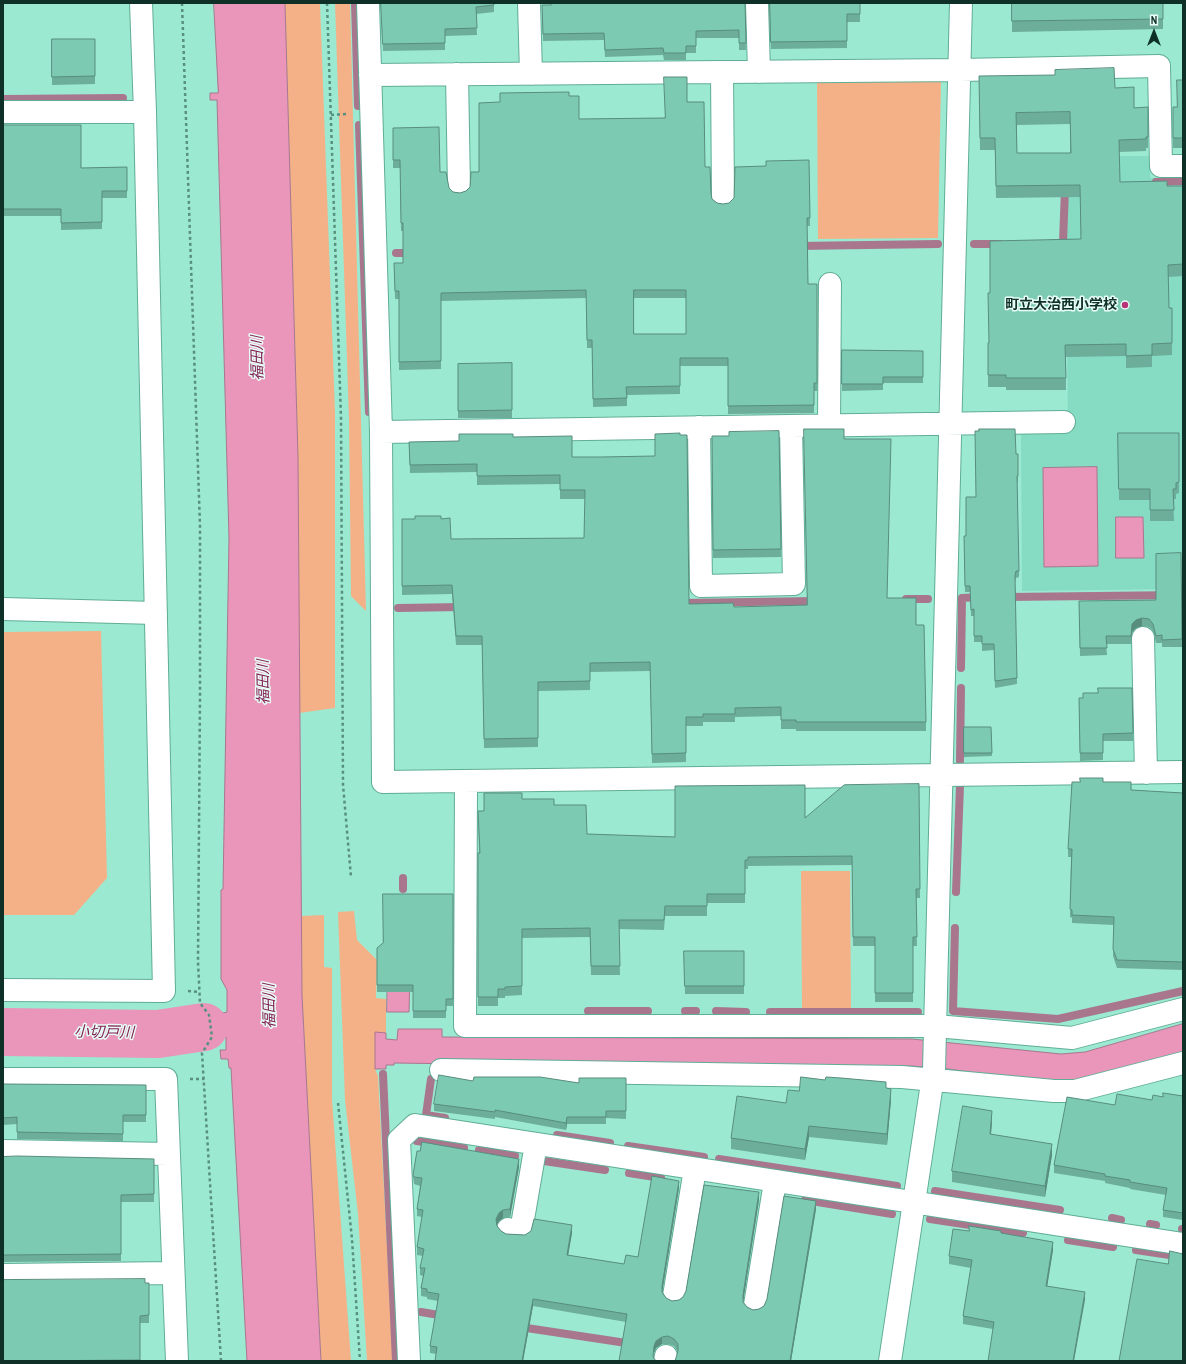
<!DOCTYPE html>
<html>
<head>
<meta charset="utf-8">
<style>
	body { margin:0 }
	#map { position:relative; width:1186px; height:1364px; overflow:hidden; background:#9ce9d1; font-family:"Archivo Narrow",sans-serif }
	canvas { display:block }
	.frame { position:absolute; inset:0; border:4px solid #0f3027; pointer-events:none }
	.north { position:absolute; left:1134px; top:12px; width:40px; height:40px; -webkit-text-stroke:3px #e7fdf6; paint-order:stroke; rotate:0deg; font-size:11px; font-weight:700; line-height:16px; text-align:center; color:#0f3027 }
	.north::after { content:''; display:block; margin:auto; width:14px; height:18px; background:#0f3027; clip-path:polygon(50% 0,100% 100%,50% 72%,0 100%) }
</style>
</head>
<body>
<div id="map">
<canvas width="1186" height="1364"></canvas>
<div class="frame"></div>
<div class="north">N</div>
</div>
<script>
const g = document.querySelector('canvas').getContext('2d');
g.lineJoin = 'round';
function fillPath(path, color) { g.fillStyle = color; g.fill(path, 'evenodd'); }
function stroke(path, color, width, dash) { g.strokeStyle = color; g.lineWidth = width; g.lineCap = dash ? 'butt' : 'round'; g.setLineDash(dash || []); g.stroke(path); }
function drawText(font, color, halo, rows, align = 'center') {
  g.font = font + ' "Archivo Narrow","Noto Sans JP",sans-serif'; g.lineWidth = 3; g.setLineDash([]); g.textBaseline = 'middle'; g.strokeStyle = halo; g.fillStyle = color; for (const [text, x, y, turn = 0] of rows) {
    g.save(); g.translate(x, y); g.rotate((+turn || 0) * Math.PI / 180); g.textAlign = isNaN(turn) ? turn : align; if (halo) g.strokeText(text, 0, 0); g.fillText(text, 0, 0); g.restore();
  }
}
const built = new Path2D(`
	M1065 156H1150V178L1183 177V589L1022 591 1021 432H1068Z`);
const green = new Path2D(`
	M285 3H320L335 413V708L299 713 298 457Z
	M335 3H350L366 611 351 596 349 419Z
	M941 81 938 238 818 239 817 83Z
	M101 631 107 878 74 915H3V632Z
	M801 871H850L851 1008 802 1009Z
	M354 911 357 940 377 960 376 998 386 999V1033H375V1069L378 1076 393 1361H367L358 1214 345 1100 338 912Z
	M324 915V967L332 968V1100L351 1361H321L302 995 301 916Z`);
const water = new Path2D(`
	M214 3H285L298 457 302 995 321 1361H247L231 1068H229L228 1059H221L220 1050H226V1037L223 1035V1013L227 1012V990L221 979V890L223 889 229 538 217 100H210V93H218Z
	M1097 467 1098 566 1044 567 1043 468Z
	M1116 517H1143L1144 558H1116Z
	M388 960 410 973 409 1012H387Z
	M1183 1024V1053L1079 1081 1045 1083 949 1069 912 1066 737 1068 394 1063V1065H386V1069H375V1032L386 1033V1039L397 1040 398 1029H442V1037L912 1039 1061 1054 1085 1052Z`);
const stream = new Path2D(`
	M355 3 358 106
	M3 99 123 98
	M359 125 369 412
	M1156 182 1183 181
	M1056 243H1063L1065 188
	M974 244H1000
	M797 246 938 244
	M396 253H413
	M1006 597 1183 595
	M906 599H928
	M678 603 817 601
	M398 608 463 607
	M961 668 962 598 980 597
	M960 761 961 688
	M403 878V889
	M956 892 960 786
	M955 928 953 1011 1058 1019 1183 991
	M588 1011H648
	M685 1011H696
	M716 1011 746 1012
	M770 1012H918
	M383 1074 396 1361
	M431 1079 426 1115 445 1118
	M557 1135 610 1143
	M417 1141 464 1148
	M628 1146 704 1157
	M479 1150 515 1156
	M719 1159 897 1186
	M544 1161 605 1170
	M629 1173 661 1178
	M935 1191 1060 1210
	M805 1200 892 1214
	M1112 1218 1121 1220
	M930 1219 1023 1233
	M1150 1224 1156 1225
	M1182 1229H1183
	M1068 1240 1113 1247
	M1136 1250 1183 1257
	M421 1312 445 1316
	M520 1327 633 1344`);
const river = new Path2D(`
	M3 1032 158 1034 204 1027`);
const path = new Path2D(`
	M182 3 200 526V694L198 962 200 1003 209 1015 212 1037 202 1053 221 1361
	M327 3 341 418 343 785 351 877
	M331 115 346 114
	M188 991 200 992
	M190 1079H204
	M338 1103 352 1239 360 1361`);
const minor = new Path2D(`
	M368 3 381 432 383 782 1183 772
	M529 3 531 74
	M757 3 759 72
	M722 72 723 200
	M457 74 459 189
	M370 75 960 70 1159 66 1161 166H1183
	M3 112H145
	M829 425 830 284
	M699 427 701 586 794 584 791 426
	M381 432 1064 422
	M3 609 156 613
	M1143 638 1146 773
	M466 781 465 1026H936L1072 1038 1183 1009
	M3 990 164 991 145 112 141 3
	M441 1070 902 1077 1054 1091H1075L1183 1063
	M3 1079H166L177 1361
	M3 1151 168 1154
	M508 1229 521 1231 536 1144
	M3 1275 173 1273
	M674 1296 695 1169
	M755 1305 775 1182
	M409 1361 399 1140 415 1125 1183 1244
	M665 1361 666 1356
	M890 1361 934 1070 961 3`);
const wall = new Path2D(`
	M381 3H494V12L476 14 477 35 445 36V50L383 51Z
	M745 3 746 50H739V38H696V53H686V60H664L663 55 605 57 604 40 543 41 542 5Z
	M769 3H860V22H847V48L771 49Z
	M1012 3H1163V29L1012 32Z
	M52 39H95V84L52 85Z
	M979 76 1115 88 1134 108 1148 107V148H1146V151L1119 152 1120 182 1167 186H1183V276L1168 277 1169 308H1172V355L1152 356V367L1126 368V356L1066 357V390H1006V387H988V343H989L990 293 1081 239 1080 197 996 198 995 150H980ZM1070 124V153H1017V125Z
	M1183 80V148H1173V107H1177Z
	M569 96 579 119 664 118 687 102 705 167 711 193 712 199 717 203 723 204 729 203 766 166 809 160 810 226H807L808 284H817V391H814V413L728 414V366H680V394L627 395V406L593 407 592 348H587L586 298 441 301V369L399 370V299H395L394 263H403V231H401L400 168H393V128L440 172 449 188 453 192 460 193 466 191 470 187 479 172 500 102ZM634 298H686V334H634Z
	M3 125 81 168 127 167V198H102V229L61 230V216H3Z
	M842 350 923 351V383H883V390L842 391Z
	M512 363V418H458V364Z
	M779 431 781 557 713 558 712 436H729Z
	M1118 433H1179V493L1176 494V499H1173L1174 521H1150V500H1119Z
	M513 437 572 457 689 604 734 607 806 605 844 439 887 598 916 625 926 722V731H796V729H781V716L735 717V722H703V726H686V762L652 763 650 671 590 672V690L538 691V747L484 748 482 645H456L452 594 402 595V519H441L451 539 584 538 585 499H560V484L477 485V472L410 473 409 442 459 441Z
	M1016 454H1018V482H1017L1019 571V577L1016 578 1015 582 1017 684 995 688 994 650 982 651V642H974V616H971L970 592H965L964 536H966L976 497Z
	M1181 553 1182 647H1162V643H1156L1153 631 1149 627 1142 626 1136 628 1132 632 1131 644H1106L1107 655 1080 656 1079 601 1156 600Z
	M1132 688 1133 741H1103V760L1080 761 1079 698H1083L1098 693Z
	M964 727H991L992 756 964 757Z
	M1080 782H1103L1131 790 1183 793V970L1117 968 1113 956 1114 925 1072 923V918L1070 917 1071 857H1068V849Z
	M919 784 920 898H916L917 946H913V1002H875V946H853L852 865 748 866V869H745V903H707V916H665L664 930 619 929 620 975H591L590 937 522 938V995L505 996V998H498V1006H478V853H479L478 811H484L522 799 554 805 587 834 675 837 805 818Z
	M453 894V1006H446V1018H413V992H377V948Z
	M684 951H744V994H685Z
	M626 1078V1119L606 1118V1124H567L566 1130 495 1117V1119L434 1111V1104L473 1081 579 1083Z
	M3 1084 146 1085V1122H123V1141L17 1139V1124L3 1125Z
	M886 1088 891 1100 887 1145 809 1137 805 1160 731 1149V1138L786 1103 799 1091Z
	M1183 1096V1220L1163 1217V1210L1166 1195 1130 1189V1188L1105 1183V1181L1054 1173V1165L1115 1105 1152 1100 1163 1097Z
	M992 1122 991 1134 1052 1155 1045 1197 952 1182V1171Z
	M3 1157 154 1159V1202H121V1261L3 1262Z
	M519 1167 510 1217 503 1218 499 1221 496 1225 501 1231 506 1234 525 1235 572 1233 568 1255 624 1264 638 1257 679 1188 662 1291 666 1298 672 1301 679 1300 683 1297 759 1200 743 1300V1302L747 1307 753 1310 759 1309 764 1306 816 1209 791 1361H675L678 1352 674 1346 668 1344H662L656 1348 654 1353 626 1322 533 1306 523 1361H435L436 1354 430 1353V1346L438 1301 427 1299V1297L421 1296V1288L423 1276 420 1275V1268L423 1256 417 1255V1247L422 1217 417 1216V1209L420 1186 414 1184 413 1175Z
	M969 1231 1001 1234 1053 1250 1047 1286 1085 1300 993 1329 963 1324V1316L971 1268 949 1264V1256Z
	M145 1283H149V1323H140V1361H3Z`);
const shadedWall = new Path2D(`
	M1142 618V626L1136 628 1132 632 1131 644V636L1132 624 1136 620Z
	M891 1089V1100L887 1145V1134Z
	M992 1111V1122L990 1145V1134Z
	M567 1117V1124L566 1130V1123Z
	M809 1126V1137L805 1160V1149Z
	M1052 1144V1155L1045 1197V1186Z
	M519 1159V1167L510 1217V1209Z
	M679 1181V1188L662 1294V1286Z
	M759 1192V1200L743 1303V1295Z
	M816 1201V1209L791 1361H790Z
	M503 1210V1218L499 1221 496 1227V1219L499 1213Z
	M572 1225V1233L567 1262V1255Z
	M1053 1242V1250L1046 1294V1286Z
	M1085 1292V1300L1074 1361H1073Z
	M533 1299V1306L523 1361H522Z
	M662 1337V1344L656 1348 654 1353 653 1361 654 1346 656 1341Z`);
const building = new Path2D(`
	M381 3H494V5L476 7 477 28 445 29V43L383 44Z
	M550 3H745L746 43H739V30L696 31V46H686V53H664L663 48 605 50 604 33 543 34 542 5H551Z
	M770 3H860V14H847V41L771 42Z
	M1012 3H1163V19L1012 21Z
	M52 39H95V76L52 77Z
	M1114 68 1115 88 1134 87V108L1148 107V137H1146V139L1119 140 1120 182 1167 181V186H1183V264L1168 265 1169 308H1172V343L1152 344V355L1126 356V344L1065 345 1066 378H1006V375H988V343H989L988 293H990V241L1081 239 1080 185 996 186 995 138H980L979 76 1055 75V70ZM1070 112 1071 153H1017L1016 113Z
	M664 77H687V102H704L705 167H710L711 193 712 199 717 203 723 204 729 203 734 198 735 167 766 166V161L809 160 810 218H807L808 284H817V383H814V405L728 406V358H680V386L626 387 627 398 593 399 592 340H587L586 290 441 293V361L399 362V291H395L394 263H403V223H401L400 160H393V128L439 127 440 172H446L449 188 453 192 460 193 466 191 470 187 471 172H479V103L500 102V93L569 92V96H579V119L665 118ZM634 290H686V334H634Z
	M1177 80H1183V138H1173V107H1177Z
	M3 125H81V168L127 167V191H102V222L61 223V209H3Z
	M842 350 923 351V377H883V384H842Z
	M512 363V410L458 411V364Z
	M804 429H844V439H891L887 598H916V625H924L926 722H796V720H781V707L735 708V714H703V717H686V753L652 754 650 662 590 663V681L538 682V738L484 739 482 636H456L452 585 402 586V519H415V516H441V519L450 518 451 539 584 538 585 490H560V475L477 476V464L410 465 409 442 459 441V434H513V437L572 436V457H600L655 456V434L680 433V435H687L689 604 733 603 734 607 807 605Z
	M979 429H1015L1016 454H1018V476H1017L1019 571H1016L1015 576 1017 678 995 681 994 644H982V636H974V609L971 610 970 586H965L964 536H966V497H976L975 431H979Z
	M779 431 781 549 713 550 712 436H729V432Z
	M1118 433H1179V482L1176 483V489H1173L1174 510H1150V489H1119Z
	M1181 553 1182 639 1162 640V635L1156 636 1153 624 1149 619 1142 618 1136 620 1132 624 1131 636H1106L1107 648H1080L1079 601 1156 600V554Z
	M1098 688H1132L1133 733 1103 734V753H1080L1079 698H1083V693H1098Z
	M964 727H991L992 753H964Z
	M1080 778H1103V782H1131V790L1183 793V962L1117 960 1113 949 1114 917 1072 915V910L1070 909 1072 849H1068L1072 782H1080Z
	M919 784 920 889H916L917 937H913V993H875V937H853L852 856 748 857V860H745V894H707V906H665L664 920H619L620 966H591L590 928 522 929V986L505 987V989H498V997H478V853H480L478 811H484V793H522V799H554V805H586L587 834 675 837V786L805 785V818L844 785Z
	M383 894H453V999H446V1011H413V985H377V948L383 943Z
	M684 951H744V986H685Z
	M439 1075 473 1081 474 1077H540L579 1083V1078H626V1111H606V1117H567L566 1123 495 1110V1112L434 1104Z
	M801 1077 825 1080 826 1077 841 1078 886 1082V1088L891 1089 887 1134 809 1126 805 1149 731 1138 737 1096 786 1103 788 1090 799 1091Z
	M3 1084 146 1085V1115H123V1134L17 1132V1117L3 1118Z
	M1163 1093 1183 1096V1213L1163 1210 1167 1188 1130 1182V1180L1105 1176V1174L1054 1165 1067 1097 1115 1105 1117 1094 1152 1100 1153 1095 1163 1097Z
	M963 1106 992 1111 990 1134 1052 1144 1045 1186 952 1171Z
	M422 1142 519 1159 510 1209 503 1210 499 1213 496 1219 497 1226 501 1231 506 1234 525 1235 531 1231 534 1219 572 1225 567 1255 624 1264 626 1255 638 1257 652 1176 679 1181 662 1286V1292L666 1298 672 1301 679 1300 683 1297 686 1291 704 1185 759 1192 743 1295V1302L747 1307 753 1310 759 1309 764 1306 767 1299 784 1196 816 1201 790 1361H675L678 1351V1344L674 1339 668 1336 662 1337 656 1341 654 1346 653 1357 656 1361H619L627 1314 533 1299 522 1361H435L437 1347 430 1346 439 1294 427 1292V1289L421 1288 425 1268H420L424 1249 417 1247 423 1210 417 1209 422 1178 414 1177 413 1175 417 1151H420Z
	M17 1156 154 1159V1194L121 1195V1254L3 1255V1157Z
	M969 1226 1001 1231V1233L1053 1242 1046 1286 1085 1292 1073 1361H988L994 1322 963 1316 972 1260 949 1256 953 1229 969 1231Z
	M1170 1251 1183 1254V1361H1119L1137 1259 1168 1264Z
	M145 1279V1283H149V1315L140 1316V1360L3 1361V1280Z`);
const markers = [
	[1125,305,4,"#b83378"]
];
const poiNames = [
	["町立大治西小学校",1117,305]
];
const waterNames = [
	["福田川",258,358,-91],
	["福田川",264,682,-91],
	["福田川",270,1006,-91],
	["小切戸川",104,1033,1]
];
fillPath(built, '#86dcc3');
fillPath(green, '#f4b188');
fillPath(water, '#ea95ba');
stroke(water, '#a8778e', 1);
stroke(stream, '#a8778e', 8);
stroke(river, '#ea95ba', 48);
stroke(minor, '#60ad96', 24);
stroke(path, '#588f7e', 2.5, [3, 3]);
stroke(minor, '#fff', 22);
fillPath(wall, '#6cae9a');
fillPath(shadedWall, '#588d7d');
fillPath(building, '#7dcab3');
stroke(building, '#588d7d', 1);
for (const [x, y, r, color] of markers) { const dot = new Path2D(); dot.arc(x, y, r, 0, 2 * Math.PI); g.fillStyle = color; g.fill(dot); stroke(dot, '#e7fdf6', 1.5); }
drawText('bold 14px', '#0f3027', '#e7fdf6', poiNames, 'right');
drawText('italic 15px', '#832154', '#e7fdf6', waterNames);
</script>
</body>
</html>
